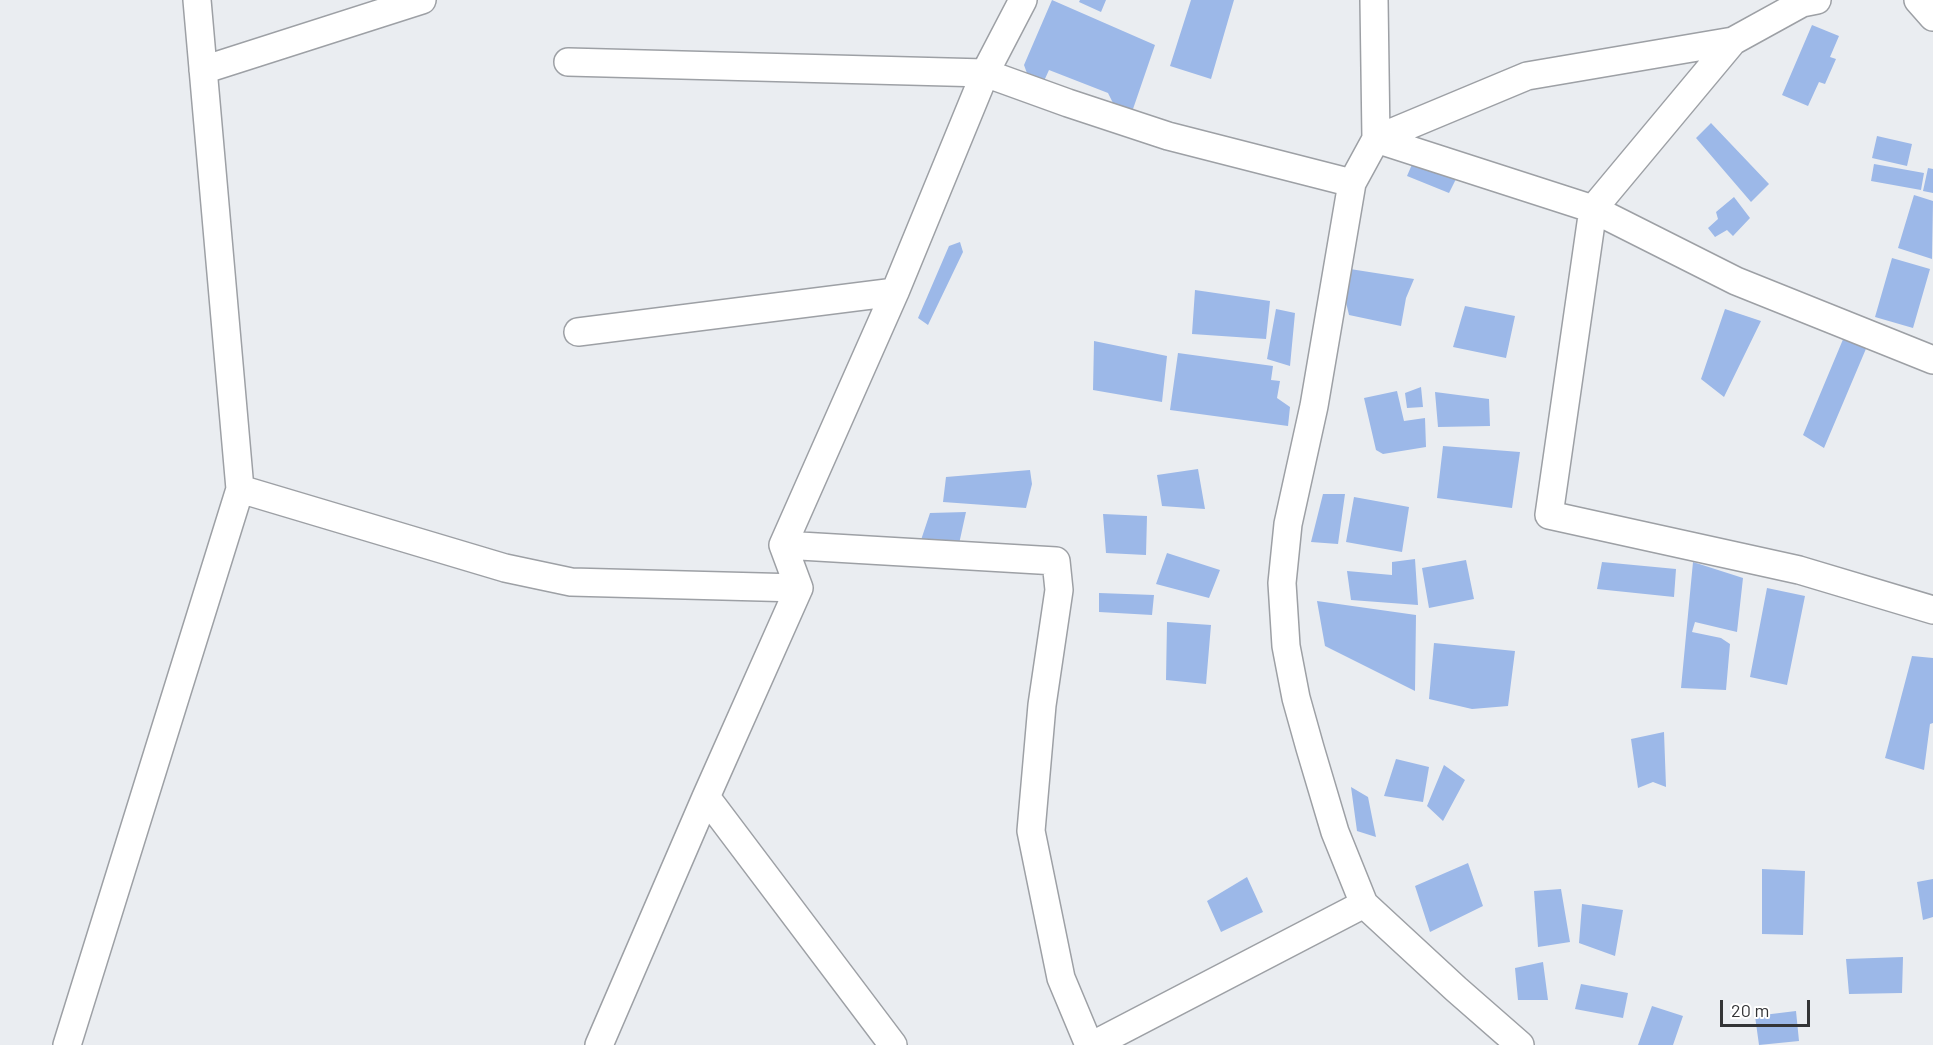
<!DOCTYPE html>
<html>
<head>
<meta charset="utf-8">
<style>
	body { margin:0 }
	#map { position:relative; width:1933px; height:1045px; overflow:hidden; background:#eaedf1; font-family:Barlow,sans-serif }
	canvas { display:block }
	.scale { position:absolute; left:1720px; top:1000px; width:90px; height:27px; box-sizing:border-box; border:3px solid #333436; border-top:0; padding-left:8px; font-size:18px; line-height:21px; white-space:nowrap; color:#333436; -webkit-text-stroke:4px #fff; paint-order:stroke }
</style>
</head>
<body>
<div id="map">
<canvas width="1933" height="1045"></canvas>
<div class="scale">20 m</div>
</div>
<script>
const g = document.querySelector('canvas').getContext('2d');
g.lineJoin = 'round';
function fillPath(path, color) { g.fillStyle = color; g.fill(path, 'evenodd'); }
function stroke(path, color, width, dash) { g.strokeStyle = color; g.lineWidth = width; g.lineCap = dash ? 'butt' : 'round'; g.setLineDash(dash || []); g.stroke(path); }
const building = new Path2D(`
	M1052 0 1155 45 1133 109 1115 107 1108 93 1049 70 1044 81 1028 76 1024 65Z
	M1080 0H1106L1101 12 1079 2Z
	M1191 0H1234L1211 79 1170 66Z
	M1812 25 1839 36 1830 57 1836 59 1825 84 1819 82 1808 106 1782 95Z
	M1711 123 1769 184 1751 202 1696 138Z
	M1877 136 1912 144 1907 166 1872 158Z
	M1413 162 1457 177 1449 193 1407 176Z
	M1874 164 1924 173 1921 190 1871 181Z
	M1928 168 1933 169V193L1923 191Z
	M1914 195 1933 201 1932 259 1898 248Z
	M1734 197 1750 218 1733 236 1727 230 1715 237 1708 228 1718 219 1716 212Z
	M960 242 963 252 928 325 918 318 949 246Z
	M1892 258 1930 269 1913 328 1875 317Z
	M1350 269 1414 279 1406 298 1401 326 1349 315 1344 294Z
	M1195 290 1270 301 1266 339 1192 334Z
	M1465 306 1515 316 1506 358 1453 347Z
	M1276 309 1295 313 1290 366 1267 359Z
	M1725 309 1761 321 1724 397 1701 379Z
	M1844 337 1868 344 1824 448 1803 435Z
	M1094 341 1167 356 1162 402 1093 390Z
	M1178 353 1273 366 1271 380 1280 381 1277 398 1290 407 1288 426 1170 410Z
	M1421 387 1423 407 1407 408 1405 393Z
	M1397 391 1404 421 1425 418 1426 447 1383 454 1376 450 1364 398Z
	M1435 392 1489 399 1490 426 1438 427Z
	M1443 446 1520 452 1512 508 1437 498Z
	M1198 469 1205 509 1162 506 1157 475Z
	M1030 470 1032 484 1026 508 943 502 946 477Z
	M1323 494H1345L1338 544 1311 542Z
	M1354 497 1409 507 1402 552 1346 542Z
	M966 512 959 544 921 540 930 513Z
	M1103 514 1147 516 1146 555 1106 553Z
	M1167 553 1220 570 1209 598 1156 584Z
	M1415 559 1418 605 1351 600 1347 571 1392 575V562Z
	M1466 560 1474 599 1429 608 1422 568Z
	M1602 562 1676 569 1674 597 1597 589Z
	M1693 562 1743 578 1737 632 1695 622 1692 632 1721 638 1730 644 1726 690 1681 688Z
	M1767 588 1805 596 1787 685 1750 677Z
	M1099 593 1154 595 1152 615 1099 612Z
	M1317 601 1416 615 1415 691 1325 646Z
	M1167 622 1211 625 1206 684 1166 680Z
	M1434 643 1515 651 1508 706 1472 709 1429 699Z
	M1912 656 1933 658V723L1930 724 1924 770 1885 758Z
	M1664 732 1666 787 1653 782 1638 788 1631 739Z
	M1396 759 1429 767 1423 802 1384 796Z
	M1444 765 1465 780 1443 821 1427 806Z
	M1351 787 1368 797 1376 837 1357 831Z
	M1468 863 1483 906 1430 932 1415 886Z
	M1762 869 1805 871 1803 935 1762 934Z
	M1247 877 1263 912 1221 932 1207 901Z
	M1933 879V917L1923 920 1917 882Z
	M1561 889 1570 942 1538 947 1534 891Z
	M1582 904 1623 910 1615 956 1579 943Z
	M1903 957 1902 993 1849 994 1846 959Z
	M1543 962 1548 1000H1518L1515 968Z
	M1581 984 1628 993 1623 1018 1575 1009Z
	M1652 1006 1683 1016 1673 1045H1638Z
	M1796 1011 1799 1041 1759 1045 1755 1016Z`);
const minor = new Path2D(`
	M197 0 240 489 505 568 571 582 799 588
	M1374 0 1376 139 1352 183 1314 406 1288 524 1282 583 1286 646 1296 698 1310 748 1335 832 1364 904 1456 989 1520 1045
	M1918 0 1933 17
	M568 62 985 73 1068 103 1168 136 1352 183
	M203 70 422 0
	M1376 139 1527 76 1733 41 1802 3 1817 0
	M1376 139 1593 209 1733 41
	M578 332 895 292
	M1933 360 1736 281 1593 209 1549 515 1799 570 1933 610
	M783 545 1056 561 1059 590 1042 705 1031 831 1061 978 1089 1045
	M706 797 893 1045
	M67 1045 240 489
	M599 1045 706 797 799 588 783 545 895 292 985 73 1023 0
	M1093 1045 1364 904`);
fillPath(building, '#9cb8e8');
stroke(minor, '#9da0a5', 30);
stroke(minor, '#fff', 27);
</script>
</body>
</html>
